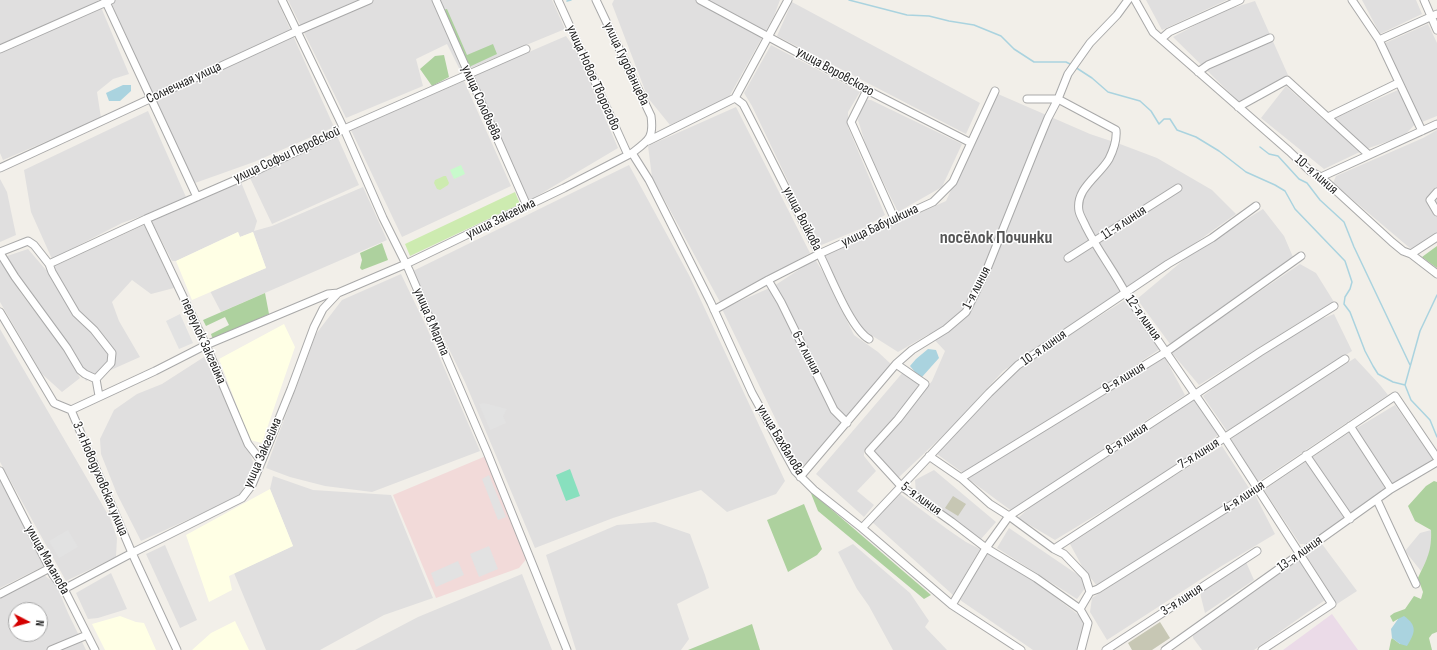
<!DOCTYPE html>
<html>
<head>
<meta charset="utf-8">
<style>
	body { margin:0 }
	#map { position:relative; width:1437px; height:650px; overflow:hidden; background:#f2efe9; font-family:"Sofia Sans Condensed",sans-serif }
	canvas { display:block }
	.north { position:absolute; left:8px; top:602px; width:40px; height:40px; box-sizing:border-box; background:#fff; border:1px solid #a7a7a7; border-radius:50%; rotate:96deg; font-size:11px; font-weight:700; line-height:16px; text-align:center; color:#222 }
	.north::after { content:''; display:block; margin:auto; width:14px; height:18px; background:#d40000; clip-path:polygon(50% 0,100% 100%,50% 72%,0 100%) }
</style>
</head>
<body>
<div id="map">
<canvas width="1437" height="650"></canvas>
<div class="north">N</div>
</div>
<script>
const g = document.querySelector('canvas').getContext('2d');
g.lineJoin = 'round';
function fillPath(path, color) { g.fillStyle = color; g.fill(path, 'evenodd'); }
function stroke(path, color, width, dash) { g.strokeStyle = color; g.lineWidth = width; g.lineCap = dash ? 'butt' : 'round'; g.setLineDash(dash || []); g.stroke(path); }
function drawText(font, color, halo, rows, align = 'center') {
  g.font = font + ' "Sofia Sans Condensed",sans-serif'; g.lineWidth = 3; g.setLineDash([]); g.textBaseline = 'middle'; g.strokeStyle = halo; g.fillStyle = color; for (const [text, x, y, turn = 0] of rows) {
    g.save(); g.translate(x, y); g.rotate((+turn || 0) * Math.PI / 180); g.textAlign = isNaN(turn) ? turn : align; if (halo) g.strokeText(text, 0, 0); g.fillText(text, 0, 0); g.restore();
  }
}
const residential = new Path2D(`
	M0 0H98L129 74 113 79 97 92 101 118 3 160 0 153Z
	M110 0H277L334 127 254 162 195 183 152 93Z
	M288 0H552L565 29 461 72 447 44 416 59 423 86 346 118Z
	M614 0H780L774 16 729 97 670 125 648 98 612 4Z
	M1146 0H1227L1162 30Z
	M1362 0H1416L1422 14 1380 34Z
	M1255 1 1288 75 1239 102 1173 37 1220 12Z
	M792 2 980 103 966 134 777 36Z
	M1428 24 1437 43V116L1422 122 1383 44Z
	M566 36 576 50 618 148 527 202 473 76Z
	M771 45 860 92 848 112V127L885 215 865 227 819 246 752 106 744 93Z
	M464 81 511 186 402 237 351 130Z
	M1286 86 1326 122 1398 90 1416 123 1404 136 1366 149 1324 169 1261 118Z
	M998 94 1090 134 1120 144 1157 158 1212 190 1236 214 1174 258 1109 300 1003 371 952 427 898 478 873 450 902 420 932 381 945 351 929 334 898 352 860 328 824 255 873 234 946 201 992 102Z
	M864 100H871L962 144 942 187 898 212 867 149 858 120Z
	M736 107 810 253 737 295 720 302 652 177 648 146Z
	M148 111 186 197 165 208 122 223 52 259 31 212 24 170Z
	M1437 130V233L1411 249 1333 183 1336 176 1423 138Z
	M337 136 359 185 272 224 250 178Z
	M629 165 690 277 785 481 776 494 727 512 701 490 613 518 535 548 465 382 433 316 413 271Z
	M0 179 7 192 16 235 0 242Z
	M241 182 257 221 254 231 272 226 363 187 387 240 221 312 210 291 266 268 253 232 240 237 238 232 176 261H172L151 220Z
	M1263 209 1284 236 1293 257 1170 344 1137 299 1192 253Z
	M144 225 174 288 151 294 132 280 112 302 119 321 140 357 86 381 54 326 13 269 7 256 28 249 46 270Z
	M815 259 824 274 854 335 878 352 892 365 803 466 796 461 722 309 774 286Z
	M2 261 20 292 66 353 80 378 62 392 42 374 0 302V262Z
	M1300 264 1316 273 1334 302 1308 317 1199 385 1172 353 1200 332Z
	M401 274 427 328 480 451 372 492 325 486 290 477 266 468 316 334 342 300Z
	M1125 300 1160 349 1079 402 963 473 937 454 1007 379 1038 355Z
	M1334 314 1352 351 1227 431 1203 396 1220 383 1314 322Z
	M0 329 110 518 117 538 116 557 66 581 0 462Z
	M1164 356 1185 395 1113 442 1013 512 967 478Z
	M204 357 229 405 254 464 240 496 141 541 117 494 101 454 100 439 114 410 137 394 162 384Z
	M1355 358 1380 385 1388 395 1258 482 1231 439 1253 423Z
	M904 371 921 385 893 419 892 422 864 451V456L876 471 857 491 874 505 864 517 816 474Z
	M1194 399 1218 435 1185 461 1055 540 1018 518 1029 508 1176 410Z
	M1395 405 1433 459 1369 501 1307 544H1300L1264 490 1347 434Z
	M1222 446 1249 488 1170 542 1097 586 1083 568 1070 544 1158 486Z
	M934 470 996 522 981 539 916 493 915 480Z
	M0 475 46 565 0 588Z
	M273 476 313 490 391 495 433 598 384 615 320 650H266L234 573 293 546 270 489Z
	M899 493 947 529 966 542 980 549 953 595 871 521Z
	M1254 493 1275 534 1220 567 1107 640 1090 612 1092 598Z
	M655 522 690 534 705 575 709 588 677 604 689 639 681 650H576L546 555 617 525Z
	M1009 528 1084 579 1086 587 1077 599 997 548Z
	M1431 530 1432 544 1429 555 1421 571 1405 551 1420 533Z
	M853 544 910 593 929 621 925 627 947 650H893L869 606 857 589 838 552Z
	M1322 544 1357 591 1337 604 1306 555Z
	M165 545 197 620 180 628 146 554Z
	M988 552 1024 573 1085 620 1086 624 1077 650H1033L960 600Z
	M1299 559 1325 600 1254 650H1202L1193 638V635Z
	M1246 562 1254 580 1205 613 1199 589Z
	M111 573 127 609 98 618 88 619 76 593Z
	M522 574 552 650H355L418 617Z
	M44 575 56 584 68 613 86 650H0V598ZM16 610H40V634H16Z`);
const commercial = new Path2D(`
	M486 456 528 557 519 568 436 598 393 495Z`);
const industrial = new Path2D(`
	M1332 614 1358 650H1283Z`);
const education = new Path2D(`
	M238 232 240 237 253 232 266 268 192 300 176 261Z
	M284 324 295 347 262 443 250 440 219 359Z
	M270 489 293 546 229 576 232 590 209 602 186 535Z
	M120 616 136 622 144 623 156 650H105L92 624Z
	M235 621 249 650H192L211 633Z`);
const construction = new Path2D(`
	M953 496 966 504 958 516 945 508Z
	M1160 622 1170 638 1152 650H1132L1128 643Z`);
const grass = new Path2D(`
	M444 176H446L449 183 448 185 440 190 437 189 434 183 435 180Z
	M515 192 520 204 410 256 405 244Z`);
const forest = new Path2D(`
	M447 9 467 55 493 44 497 54 469 67 443 10Z
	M444 55 449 77 432 86 420 69 435 56Z
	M382 243 388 260 362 270 360 268 362 260 360 253Z
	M1437 246V268L1422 257Z
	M265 293 269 314 213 340 211 334 229 325 225 317 206 326 203 320Z
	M1434 481 1437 482V632L1432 634 1429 638 1432 650H1389L1391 640 1392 638 1400 644 1398 619 1393 622 1390 616 1394 613 1405 609 1414 596 1421 599 1423 592 1418 578C1427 559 1432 551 1431 530L1415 521 1408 506 1426 486Z
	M810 491 931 595 924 599 818 511Z
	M804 504 822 549 817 555 788 572 767 520Z
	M752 624 760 650H688Z`);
const park = new Path2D(`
	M461 165 465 174 454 179 450 170Z`);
const pitch = new Path2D(`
	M570 469 580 496 566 501 556 475Z`);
const parking = new Path2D(`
	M180 314 193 343 179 349 166 321Z
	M484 403 507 409 503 416 506 423 490 430 479 404Z
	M489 475 506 517 498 520 482 479Z
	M68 530 78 547 59 558 49 541Z
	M489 546 498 569 479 577 470 554Z
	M458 561 464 575 436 587 431 573Z`);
const water = new Path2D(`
	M123 85H131V91L120 101H109L106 93Z
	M928 349 936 350 939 358 922 377 915 372 910 366 916 359Z
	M1404 616C1418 626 1415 633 1407 646L1400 644 1392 638 1391 629 1398 619Z`);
const stream = new Path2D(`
	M849 0 907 15 929 16 949 21 974 25 1001 36 1014 49 1034 62H1066L1072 65
	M567 1 571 0
	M1075 67 1092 78 1108 92 1140 101 1151 111 1159 124 1164 119H1170L1177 130 1196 137 1219 151 1246 172 1275 185 1285 191 1295 209 1345 261 1352 282 1350 289 1345 297 1344 304 1350 312 1365 351 1373 366 1378 374 1393 382 1405 385 1411 400 1430 420 1437 437
	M1260 147 1269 154 1278 156 1299 179 1307 183 1320 200 1344 222 1354 247 1410 365
	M1405 385 1420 331 1437 295`);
const minor = new Path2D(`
	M105 0 197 197
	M282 0 344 129 383 218 409 270 487 452 567 650
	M436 0 527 206
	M558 0 628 155
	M700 0 867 90 971 143
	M1135 0 1153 32 1289 151 1310 171 1321 177 1392 242 1403 251 1411 254 1437 274
	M1352 0 1379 40 1422 131
	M1424 0 1437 30
	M1161 39 1169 32 1240 0
	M1379 40 1437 14
	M0 49 111 0
	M1198 72 1208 65 1270 38
	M867 90 851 122 895 220
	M735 98 743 104C769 154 793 204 819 253 830 274 850 328 869 339
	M1027 99H1058L1116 130C1117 139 1113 151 1109 159 1099 176 1075 189 1079 211 1080 216 1084 222 1086 227 1098 251 1114 271 1126 294L1225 438 1332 604 1262 650
	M1238 107 1287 80 1369 155
	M1328 117 1398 83
	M648 141 735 98 788 0
	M632 153 649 180 711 303 752 393 795 471 814 490 862 528 952 605 1021 650
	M0 168 297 31 369 0
	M1321 177 1437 124
	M1437 192 1430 200 1437 212
	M146 219 206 345 248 444 261 461
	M0 252 28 241 34 245 49 264 52 272 76 313 94 330 112 353 111 363 96 379
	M0 253 15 277 67 348 80 370 85 374 96 379 99 396
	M1411 254 1437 237
	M1068 258 1178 188
	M49 264 146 219 245 176 344 129 526 49
	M768 280 781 302 834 410 847 423
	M714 310 768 280 819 254 933 202 953 182 995 91
	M0 312 54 403 71 410 132 553 177 650
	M896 364 925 384 898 419 869 451 901 486 952 522 986 548 1036 578 1080 609
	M71 410 155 371 206 345 328 294 338 293
	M1350 426 1391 489
	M1306 455 1350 519
	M929 456 961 478 990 504 1009 516 1054 549 1064 554 1085 576 1090 592 1080 609 1088 623 1081 650
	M0 471 53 575 64 589 95 650
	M800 477 896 364 912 350 946 329 966 312 987 269 1036 147 1048 118 1058 99 1068 74 1090 43 1117 15 1128 0
	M961 478 1166 352 1301 256
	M1377 500 1416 584
	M862 528 989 393 1018 365 1168 264 1212 238 1256 206
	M1054 549 1345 359
	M64 589 132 553 242 498 252 485 291 389 314 327 323 309 338 293 406 264 564 188 632 153C649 140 654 138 651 116L596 0
	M1090 592 1098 589 1257 489 1395 396 1437 458
	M0 594 50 568
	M952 605 986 548 1009 516 1260 352 1334 306
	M51 650 87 635
	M1106 650 1257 551
	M1165 650 1391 489 1437 462`);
const streetNames = [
	["улица Гудованцева",626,64,65],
	["улица Воровского",835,72,29],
	["улица Новое Творогово",593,78,66],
	["Солнечная улица",184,83,-25],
	["улица Соловьёва",481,103,66],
	["улица Софьи Перовской",287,155,-25],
	["10-я линия",1316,175,41],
	["улица Закгейма",501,219,-26],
	["улица Войкова",802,219,63],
	["11-я линия",1124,223,-33],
	["улица Бабушкина",880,226,-25],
	["1-я линия",977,288,-63],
	["12-я линия",1143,318,55],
	["улица 8 Марта",431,322,67],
	["переулок Закгейма",203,341,66],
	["10-я линия",1044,348,-35],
	["6-я линия",806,353,63],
	["9-я линия",1124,378,-31],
	["8-я линия",1127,439,-33],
	["улица Бахвалова",780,440,59],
	["улица Закгейма",263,453,-66],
	["7-я линия",1199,454,-32],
	["3-я Новодуховская улица",100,479,67],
	["4-я линия",1244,497,-33],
	["5-я линия",921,499,36],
	["13-я линия",1300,554,-35],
	["улица Маланова",47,560,61],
	["3-я линия",1182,600,-33]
];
const districtNames = [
	["посёлок Починки",996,238]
];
fillPath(residential, '#e0dfdf');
fillPath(commercial, '#f2dad9');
fillPath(industrial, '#ebdbe8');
fillPath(education, '#ffffe5');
fillPath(construction, '#c7c7b4');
fillPath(grass, '#cdebb0');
fillPath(forest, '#add19e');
fillPath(park, '#c8facc');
fillPath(pitch, '#88e0be');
fillPath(parking, '#e2e2e2');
fillPath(water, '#aad3df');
stroke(stream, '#aad3df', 1.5);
stroke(minor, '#a9a9a9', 9);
stroke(minor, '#fff', 7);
drawText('14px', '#222', '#fff', streetNames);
drawText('bold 18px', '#555', '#fff', districtNames);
</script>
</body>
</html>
